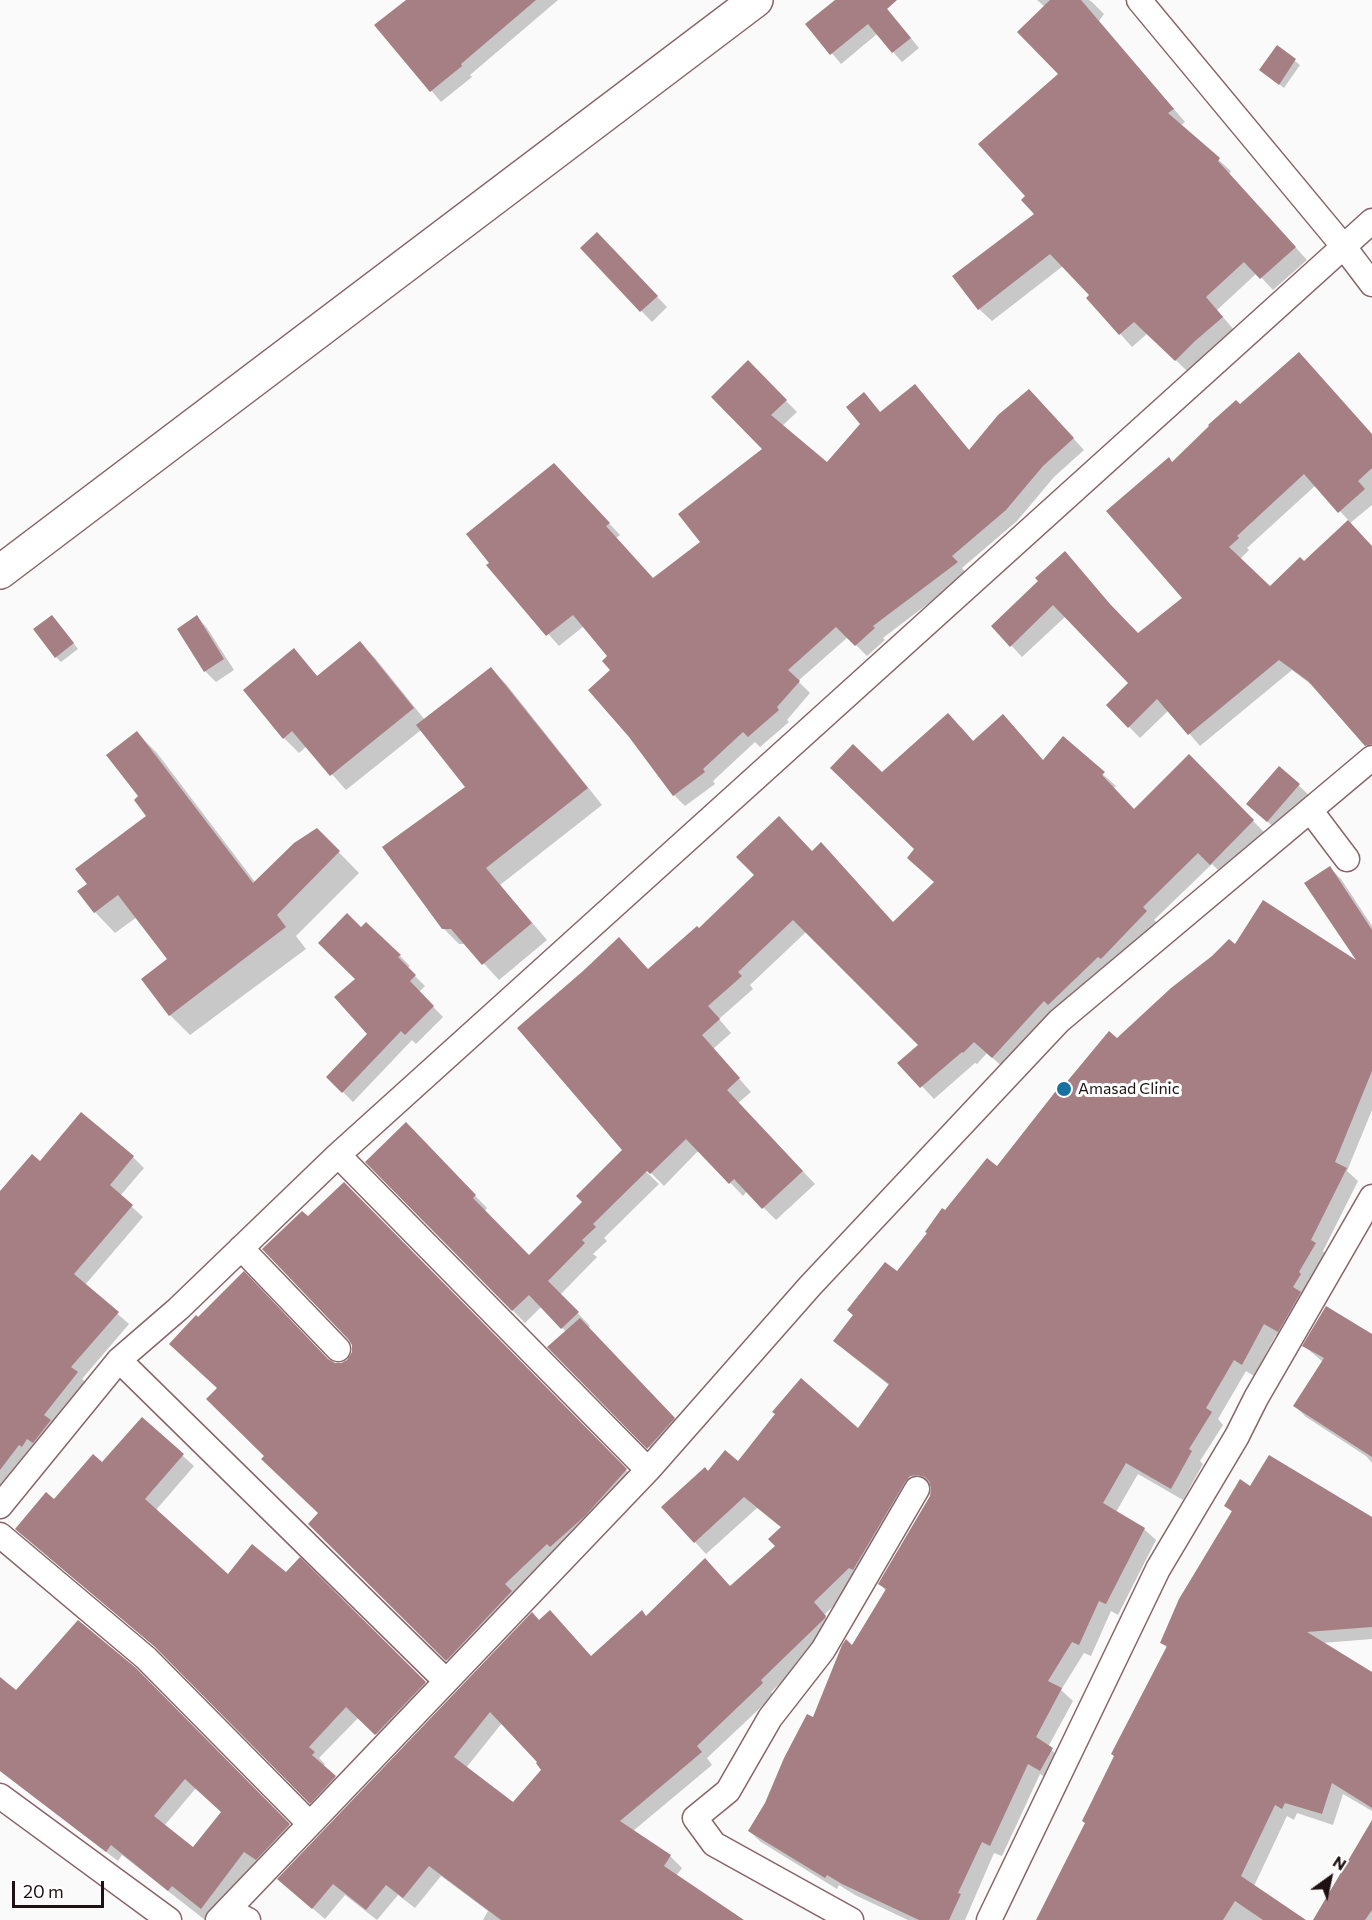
<!DOCTYPE html>
<style>
body{margin:0}
#map{position:relative;width:1372px;height:1920px;overflow:hidden;background:#fafafa;font-family:Commissioner,sans-serif}
canvas{display:block}
.north{position:absolute;left:1300px;top:1848px;width:60px;height:60px;-webkit-text-stroke:4px #fff;paint-order:stroke;rotate:33deg;font-size:16px;font-weight:700;line-height:24px;text-align:center;color:#1f1113}
.north::after{content:'';display:block;margin:auto;width:21px;height:27px;background:#1f1113;clip-path:polygon(50% 0,100% 100%,50% 72%,0 100%)}
.scale{position:absolute;left:12px;top:1881px;width:92px;height:27px;box-sizing:border-box;border:3px solid #1f1113;border-top:0;padding-left:8px;font-size:18px;line-height:21px;white-space:nowrap;color:#1f1113;-webkit-text-stroke:4px #fff;paint-order:stroke}
</style>
<div id="map">
<canvas width="1372" height="1920"></canvas>
<div class="north">N</div>
<div class="scale">20 m</div>
</div>
<script>
const c = document.querySelector('canvas').getContext('2d');
c.lineJoin = 'round';
function fillPath(path, color) { c.fillStyle = color; c.fill(path, 'evenodd'); }
function strokePath(path, color, width, dash) { c.strokeStyle = color; c.lineWidth = width; c.lineCap = dash ? 'butt' : 'round'; c.setLineDash(dash || []); c.stroke(path); }
function write(font, color, halo, rows, align = 'center') {
  c.font = font + ' Commissioner,sans-serif'; c.lineWidth = 6; c.setLineDash([]); c.textBaseline = 'middle'; c.strokeStyle = halo; c.fillStyle = color; for (const [text, x, y, turn = 0] of rows) {
    c.save(); c.translate(x, y); c.rotate((+turn || 0) * Math.PI / 180); c.textAlign = isNaN(turn) ? turn : align; if (halo) c.strokeText(text, 0, 0); c.fillText(text, 0, 0); c.restore();
  }
}
const shadow = new Path2D(`
 M427,0H558L470,75L472,77L441,102L377,26Z
 M837,0H880L919,48L902,62L877,34L841,64L807,24Z
 M1037,0H1089L1092,2L1104,14L1099,21L1185,122L1180,126L1231,171L1229,174L1307,260L1273,290L1257,273L1217,310L1234,330L1207,353L1188,372L1148,333L1132,347L1088,298L1091,296L1063,266L992,321L979,309L955,277L1036,214L1028,196L1060,74L1045,7Z
 M1277,47L1300,65L1284,88L1261,70Z
 M597,234L667,307L652,322L582,249Z
 M748,363L797,412L782,426L828,464L862,424L864,394L881,413L915,386L970,451L1040,402L1084,450L1054,477L1017,521L962,568L967,574L883,638L885,640L867,656L848,637L798,681L810,693L787,720L789,722L760,747L755,742L713,781L715,784L685,806L674,795L612,670L609,656L584,626L559,646L488,566L565,476L620,535L616,538L653,579L702,542L764,450Z
 M1240,406L1372,435V505L1349,524L1372,547V750L1317,689L1292,670L1200,746L1169,710L1140,738L1108,705L1130,683L1066,616L1022,657L993,626L1040,581L1121,617L1138,635L1184,599L1173,463ZM1316,485L1349,521L1304,563L1270,588L1240,559L1249,550L1247,548Z
 M197,617L207,628L234,670L216,682L205,671Z
 M57,622L78,649L61,662L56,657Z
 M360,643L375,658L425,720L491,669L506,684L602,805L500,885L547,940L499,980L466,944H459L443,928L467,787L421,730L346,790L307,746L299,753L284,738L294,650L318,677Z
 M961,727L974,742L1044,761L1063,739L1116,786L1114,788L1135,811L1189,757L1266,834L1224,876L1212,864L1154,920L1158,924L1006,1070L987,1053L977,1064L975,1063L934,1099L900,1063L920,1045L806,932L750,985L753,989L719,1019L731,1033L713,1049L751,1092L738,1103L815,1184L776,1220L747,1191L743,1196L699,1150L664,1186L646,1168L644,1170L659,1184L604,1238L607,1241L593,1254L597,1257L560,1295L590,1326L588,1328L683,1428L658,1456L549,1347L566,1332L542,1306L525,1323L367,1162L406,1124L487,1208L484,1212L529,1257L584,1202L624,1151L648,970L699,930L812,853L894,924L935,883L909,858L916,849L882,774Z
 M137,733L157,753L255,882L317,830L359,873L296,936L306,949L190,1035L170,1015L169,960L137,917L115,933L95,912L79,891L89,884L148,817L140,796Z
 M1280,768L1310,796L1279,832L1259,814Z
 M1330,868L1341,879L1372,926V1110L1347,1171L1358,1181L1323,1251L1327,1256L1290,1342L1276,1335L1254,1376L1246,1371L1218,1419L1223,1425L1200,1461L1203,1464L1183,1500L1138,1474L1116,1512L1144,1529L1156,1540L1118,1615L1111,1611L1091,1656L1084,1653L1061,1690L1073,1701L1048,1747L1064,1761L1052,1781L1040,1774L1002,1856L994,1853L965,1920H908L855,1895L839,1885L837,1889L761,1842L749,1831L886,1591L880,1584L931,1496L932,1486H930L922,1488L862,1579L824,1615L837,1629L836,1631L771,1692L774,1695L707,1758L712,1765L633,1831L670,1856L682,1868L676,1876L743,1920H483L488,1911L441,1876L415,1908L398,1895L377,1920L345,1895L325,1919L291,1890L539,1622L592,1657L646,1617L730,1588L777,1546L782,1528L757,1508L706,1554L695,1542L709,1473L738,1463L858,1430L890,1386L847,1352L835,1340L897,1273L945,1212L997,1168L1065,1086L1117,1040L1235,947L1361,965ZM502,1723L539,1762L543,1770L513,1804L466,1768Z
 M361,929L400,956L410,966L407,968L425,986L419,992L443,1017L416,1044L412,1040L353,1102L328,1077L369,1034L357,979Z
 M133,1157L144,1168L120,1196L143,1217L85,1285L129,1324L82,1379L88,1384L0,1495V1193L40,1164Z
 M344,1184L637,1481L458,1670L310,1524L320,1514L266,1456L219,1389L328,1361L334,1364H341L348,1361L353,1353V1345L308,1218Z
 M1372,1335V1463L1366,1456L1306,1417L1295,1406L1323,1362L1304,1346Z
 M142,1419L194,1466L156,1510L228,1576L286,1574L300,1560L436,1694L387,1745L359,1717L319,1758L325,1764L323,1767L347,1788L322,1814L168,1658L54,1501L102,1464Z
 M1251,1488L1372,1518V1639L1322,1643L1372,1674V1811L1343,1794L1333,1825L1297,1813L1294,1820L1287,1816L1254,1886L1299,1920H1043L1167,1648L1162,1643L1233,1513L1225,1505Z
 M135,1670L300,1836L267,1870L256,1861L211,1920H205L122,1855L118,1861L0,1771V1679L16,1692ZM196,1788L223,1813L193,1849L164,1826Z
 M1372,1823V1920H1314Z`);
const building = new Path2D(`
 M406,0H536L461,64L462,66L430,92L374,25Z
 M835,0H897L887,9L911,38L892,53L868,24L830,55L805,24Z
 M1050,0H1081L1174,109L1168,113L1220,158L1218,161L1296,247L1260,279L1244,262L1206,297L1223,317L1195,341L1175,361L1134,322L1119,335L1086,298L1089,295L1050,254L978,310L952,276L1034,214L1021,200L1025,196L978,144L1058,74L1017,32Z
 M1277,45L1296,59L1279,85L1259,70Z
 M597,232L658,296L640,312L580,248Z
 M1299,352L1372,434V468L1358,481L1365,489L1338,513L1304,474L1237,536L1239,538L1229,547L1270,586L1300,557L1304,561L1348,520L1372,546V744L1365,746L1308,681L1279,660L1188,735L1157,699L1128,728L1106,705L1128,683L1053,605L1010,647L991,626L1038,581L1035,578L1065,551L1110,604L1138,633L1182,598L1106,511L1169,457L1172,462L1209,426L1208,425L1236,400L1240,404Z
 M748,360L787,400L771,415L827,462L860,424L846,407L864,392L880,412L915,384L969,450L998,415L1029,389L1074,438L1043,466L1006,510L952,556L958,562L873,626L875,628L855,646L836,627L788,670L800,681L777,707L779,710L748,737L743,732L703,769L705,772L673,796L629,737L588,690L610,670L602,661L607,656L573,615L546,636L486,565L489,563L466,534L554,463L610,523L606,526L653,578L700,542L678,514L762,449L711,397Z
 M52,615L74,643L55,658L33,629Z
 M197,615L224,659L204,672L177,629Z
 M360,641L414,708L330,776L292,731L283,739L243,690L294,648L317,676Z
 M491,667L588,788L486,868L532,923L482,965L451,929H442L382,847L465,787L416,725Z
 M948,713L973,741L1003,714L1043,760L1063,736L1105,772L1102,775L1134,809L1189,754L1254,820L1210,865L1198,853L1143,907L1147,911L1101,959L1098,957L1048,1005L1044,1001L992,1058L974,1042L963,1053L962,1052L920,1088L897,1063L918,1045L793,920L738,972L742,976L708,1006L720,1019L702,1035L740,1078L727,1090L803,1171L762,1209L734,1179L729,1184L686,1139L650,1174L647,1171L593,1224L596,1227L582,1240L585,1243L548,1281L579,1312L561,1329L529,1295L512,1311L365,1162L406,1122L476,1195L473,1198L529,1255L582,1202L576,1196L622,1150L517,1028L583,971L619,937L648,969L697,926L699,928L754,875L736,857L779,816L812,851L821,842L893,922L934,882L907,858L914,849L830,768L853,744L882,772Z
 M137,731L253,883L294,843L317,828L340,851L277,915L286,927L169,1016L141,979L167,959L118,895L94,913L77,891L87,884L75,869L146,816L134,800L138,796L106,755Z
 M1279,766L1300,784L1267,822L1246,804Z
 M1330,866L1372,930V1071L1335,1162L1347,1168L1311,1240L1316,1243L1299,1272L1301,1274L1293,1287L1301,1292L1278,1332L1264,1324L1242,1365L1234,1360L1206,1408L1212,1412L1189,1449L1192,1451L1171,1489L1126,1463L1103,1503L1145,1528L1106,1604L1099,1601L1079,1645L1072,1642L1048,1681L1062,1688L1036,1737L1053,1748L1040,1771L1028,1764L990,1846L982,1842L958,1893L961,1894L949,1920H919L842,1884L827,1875L825,1878L748,1831L765,1803L784,1758L807,1714L813,1717L842,1645L846,1639L852,1645L886,1589L878,1584L930,1496L931,1488L929,1481L925,1477L918,1475L910,1476L905,1482L853,1570L849,1568L814,1602L826,1616L824,1619L761,1680L763,1683L697,1746L702,1752L620,1821L671,1855L664,1866L744,1920H501L429,1866L403,1898L386,1885L366,1910L333,1884L312,1909L277,1879L532,1612L539,1620L550,1610L591,1656L642,1610L646,1616L705,1558L730,1586L775,1546L768,1539L781,1527L744,1497L694,1543L661,1507L705,1467L708,1471L725,1450L738,1461L775,1414L772,1412L801,1378L858,1428L889,1384L833,1341L853,1315L847,1310L885,1262L897,1271L927,1233L925,1232L942,1208L945,1210L987,1158L997,1166L1063,1082L1065,1084L1109,1031L1117,1038L1171,988L1212,956L1229,939L1235,944L1263,900L1356,960L1304,883ZM490,1712L537,1762L536,1763L541,1770L513,1802L454,1757Z
 M347,913L361,927L366,922L401,955L398,957L416,975L410,981L434,1006L405,1035L401,1031L342,1093L326,1077L367,1034L334,997L355,979L318,943Z
 M81,1112L134,1156L110,1185L133,1205L74,1274L119,1312L71,1367L78,1372L44,1415L51,1420L33,1443L27,1439L22,1447L19,1445L0,1470V1191L32,1154L40,1161Z
 M344,1182L627,1469L585,1516L550,1547L547,1544L505,1584L512,1591L446,1661L308,1524L318,1513L261,1459L264,1456L206,1399L217,1388L169,1344L196,1315L198,1317L244,1271L328,1359L335,1363H341L347,1360L352,1352V1345L348,1339L262,1249L302,1211L308,1216Z
 M1326,1306L1372,1334V1457L1293,1406L1324,1358L1302,1346Z
 M580,1318L675,1418L647,1449L547,1347Z
 M142,1417L184,1454L145,1499L228,1574L252,1544L286,1572L300,1557L426,1682L375,1735L346,1707L309,1747L315,1752L312,1755L336,1776L310,1804L155,1647L15,1529L46,1492L54,1499L93,1454L102,1462Z
 M1269,1455L1372,1517V1627L1307,1632L1372,1672V1808L1332,1783L1322,1814L1285,1803L1282,1809L1275,1805L1241,1876L1306,1920H1263L1235,1901L1223,1920H1036L1085,1823L1082,1821L1114,1756L1111,1754L1167,1646L1160,1643L1179,1599L1232,1511L1224,1506L1240,1479L1250,1486Z
 M78,1620L136,1668L290,1824L256,1860L244,1852L201,1909L172,1886L168,1891L111,1845L106,1852L0,1771V1677L16,1690ZM185,1779L221,1812L193,1847L154,1816Z
 M1372,1820V1910L1365,1920H1313Z`);
const street = new Path2D(`
 M1139,0L1344,247L1372,284
 M1310,810L1347,859
 M338,1155L648,1470
 M241,1248L338,1349
 M119,1360L446,1681
 M0,1506L119,1360L178,1309L338,1155L1372,221
 M0,1535L146,1658L310,1824L218,1920
 M0,1796L169,1920
 M310,1824L648,1470L810,1286L1059,1021L1372,758
 M228,1910L248,1920
 M851,1920L714,1844L695,1818L728,1791L770,1718L823,1650L917,1489
 M989,1920L1158,1569L1237,1436L1256,1398L1372,1197`);
const secondary = new Path2D(`
 M0,572L756,0`);
const markers = [
 [1064,1089,8,"#1971a0"]
];
const poiNames = [
 ["Amasad Clinic",1078,1089]
];
fillPath(shadow, '#0003');
fillPath(building, '#a57f83');
strokePath(street, '#896469', 27);
strokePath(secondary, '#896469', 36);
strokePath(street, '#fff', 24);
strokePath(secondary, '#fff', 33);
for (const [x, y, r, color] of markers) { const dot = new Path2D(); dot.arc(x, y, r, 0, 2 * Math.PI); c.fillStyle = color; c.fill(dot); strokePath(dot, '#fff', 2); }
write('16px', '#1f1113', '#fff', poiNames, 'left');
</script>
